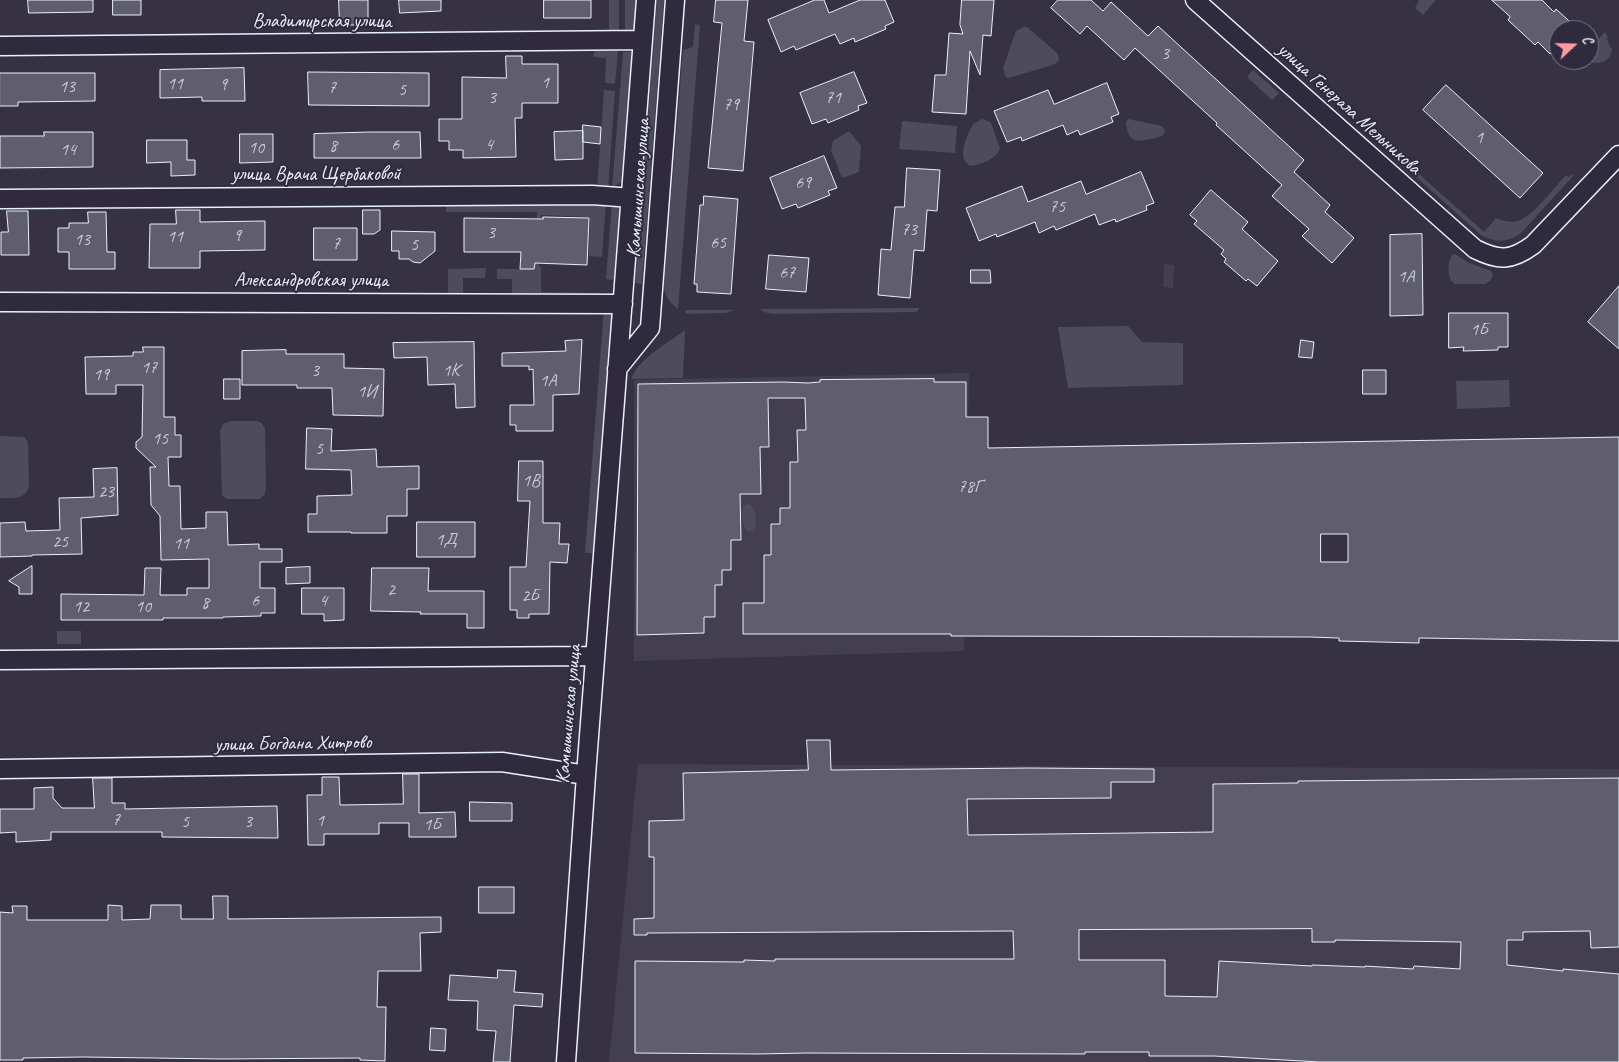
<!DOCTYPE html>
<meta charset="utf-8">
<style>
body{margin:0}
#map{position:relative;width:1619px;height:1062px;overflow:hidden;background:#363244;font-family:Caveat,sans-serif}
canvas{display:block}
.north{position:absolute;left:1549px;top:20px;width:50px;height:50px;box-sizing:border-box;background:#2f2a3d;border:1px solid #797a88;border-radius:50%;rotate:69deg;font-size:14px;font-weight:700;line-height:20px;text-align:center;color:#e8f1f8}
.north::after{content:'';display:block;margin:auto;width:18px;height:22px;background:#ff9aa2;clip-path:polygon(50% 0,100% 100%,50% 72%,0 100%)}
</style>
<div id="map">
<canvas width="1619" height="1062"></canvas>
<div class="north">С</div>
</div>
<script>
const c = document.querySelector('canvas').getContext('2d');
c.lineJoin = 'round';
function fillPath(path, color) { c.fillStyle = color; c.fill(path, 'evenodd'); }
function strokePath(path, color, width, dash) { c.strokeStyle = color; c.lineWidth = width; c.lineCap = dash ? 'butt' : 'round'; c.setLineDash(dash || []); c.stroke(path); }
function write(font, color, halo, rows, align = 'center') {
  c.font = font + ' Caveat,sans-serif'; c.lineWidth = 4; c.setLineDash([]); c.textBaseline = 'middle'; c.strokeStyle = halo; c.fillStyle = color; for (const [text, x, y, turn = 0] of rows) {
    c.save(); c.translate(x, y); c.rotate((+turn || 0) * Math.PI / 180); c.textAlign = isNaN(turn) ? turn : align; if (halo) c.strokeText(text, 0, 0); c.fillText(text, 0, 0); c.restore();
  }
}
const built = new Path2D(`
 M1164,264L1174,265L1173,288L1163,287Z
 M969,373L964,651L634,661V380Z
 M638,764L1619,769V1062H609Z`);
const green = new Path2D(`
 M609,0H619V35H609Z
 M625,0H637L633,35H625Z
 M657,0H664L642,284L635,283Z
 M1419,0H1436L1423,15L1415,8Z
 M695,24L700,25L678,309C669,302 664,296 664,284L683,50L693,47Z
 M1023,27H1027L1058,54L1059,61L1053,65L1008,78L1005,76L1003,68L1016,31Z
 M1605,32L1608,37L1607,39L1610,47L1612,48C1612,61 1598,67 1587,60H1589V49Z
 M595,51H618L615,84L605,83L606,58L593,57Z
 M623,52H632L621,182L612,188Z
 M1253,70L1279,93L1272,100L1247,77Z
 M604,90L615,91L608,189L597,188Z
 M982,119L990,122L992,125L1000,149C996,159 981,165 970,166C956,158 967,135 973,124Z
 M1128,119L1162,126L1165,131L1164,134C1161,138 1139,142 1134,140C1128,137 1126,127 1126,122Z
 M902,121L957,126L955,153L899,149Z
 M849,131L861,146L859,172L842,178L831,150L833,141Z
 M1382,141L1484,232L1496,218C1503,221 1510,223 1518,221C1533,216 1555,187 1566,175L1569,177L1572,174L1573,176L1521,233C1508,243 1495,243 1481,235L1379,144Z
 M446,201L606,202L602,257L589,256L590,217L541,215L539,266L541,267V292L599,293V295H512V279H497V269H535L537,212H446Z
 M612,202L617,205L619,210L614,280L606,279Z
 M1455,254L1469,263L1491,271L1493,275L1491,280L1485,284H1455C1447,280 1447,263 1452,255Z
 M486,268L485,278H463V293H448V269Z
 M919,308L918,311L915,312L773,314L764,312L760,309Z
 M604,309L611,313L593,553H585Z
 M686,310H734L726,313L689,314L685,313Z
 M1128,326L1142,342L1183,343V385L1068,388L1058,327Z
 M685,330L683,378L631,379C640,357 667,344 685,330Z
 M1509,380L1510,407L1457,409L1456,381Z
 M231,421H257L262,423L265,429L266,487L265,494L260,499H227L222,495L220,431L223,424Z
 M0,436L24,437L28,442L29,487C25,500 12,498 0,498Z
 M747,504L752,506L755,513L756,526L751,532C742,530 741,515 742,507Z
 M57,631H81V644H57Z`);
const building = new Path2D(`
 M28,0H93V12L29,13Z
 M113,0H141V15H113Z
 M339,0H368V25H340Z
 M399,0H441V11L400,13Z
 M544,0H591V18H544Z
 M716,0H748L744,41L754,42L743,171L708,168L722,23L714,22Z
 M815,0H824L829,13L860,0H885L894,22L885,26L886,29L855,42L854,38L840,44L835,34L796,50L794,46L781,52L768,20Z
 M962,0H994L991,36L983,35L980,75L970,51L966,114L932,112L935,75H946L949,33L963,34L960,25Z
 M1058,0H1091L1103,11L1111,2L1148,36L1158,26L1304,160L1294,172L1330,205L1325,212L1354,238L1332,263L1302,236L1309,229L1272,196L1282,185L1216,125L1217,123L1135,48L1124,60L1087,26L1080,34L1051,8Z
 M1492,0H1542L1554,12L1556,9L1579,30H1559V45L1550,54L1538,42L1535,45L1508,20L1510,17Z
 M506,56H522V64H558V103H522V118H515L516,157L463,158V150H449V141H439V119H462V77L506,78Z
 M244,68L245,101H202V97L160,98V70Z
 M308,72L429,73V106L309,105Z
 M854,72L867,103L858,106L859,110L828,123L826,119L812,124L800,93Z
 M0,73H95V101L18,102V106H0Z
 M1107,83L1119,114L1111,117L1113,122L1080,135L1078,130L1067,135L1063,125L1022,141L1021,137L1007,142L994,111L1048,90L1054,104Z
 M1446,85L1543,173L1520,198L1423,110Z
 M583,125L601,127L600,144L583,142Z
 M583,131V159L555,160L554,132Z
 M44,132H93V167L0,168V136H44Z
 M370,132H420L421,158H314V134Z
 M240,134H273V162L240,163Z
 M147,140H187V160H195V175L171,176V162L147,163Z
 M824,156L837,188L828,191L830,195L798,208L796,204L782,209L770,178Z
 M907,168L940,170L937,211L927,210L924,251L914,250L910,298L878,295L881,249L891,250L895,207H904Z
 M1141,172L1154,203L1146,206L1147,210L1116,222L1115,219L1099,225L1095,214L1056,230L1054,226L1039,233L1035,222L997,237L996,234L979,241L966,208L1022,186L1028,202L1081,181L1086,194Z
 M1211,190L1248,222L1242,229L1278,261L1257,286L1248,279L1246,281L1224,262L1226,259L1221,254L1224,250L1194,224L1197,221L1190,215Z
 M704,196L738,199L731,294L697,292V284H694L700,205H703Z
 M176,210H200V222L265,221V250L200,251V268H149L150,224H176Z
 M363,210H380V230L374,234H363Z
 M7,211H28L29,255H1V232H8Z
 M88,212H106L107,252H115V269H69V252H58V228H69V223H88Z
 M543,217L589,218L587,265L535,263L534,269H520L521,252H464V218L543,219Z
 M314,228H357V260H314Z
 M392,231L435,232V251L420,263L413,262L409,259H399V251H392Z
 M1422,234L1423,315L1390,316V235Z
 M769,255L809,258L806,292L766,289Z
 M971,270H990L991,283H971Z
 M1619,286V349L1588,322Z
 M1449,313H1508V347H1498V350L1463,351L1464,347L1449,348Z
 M582,340L579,394L553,395V431H516V425H510V405H534L533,369L529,370V366H502V353L566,351L565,341Z
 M1301,340L1314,342L1312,358L1299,357Z
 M474,342L475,407L456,408L455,384L428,385L427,357L394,358L393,343Z
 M143,347H164V417H175V435H181V457H168L169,486H180L181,529L206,528V512H227L228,545L259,544V549H282V562H260V588H275V613H261V616L223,617V618H163V620H61V594L144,595L145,568H161L160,595H187V588H209V559L161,560L160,516L151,505L150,467H156L136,448V442L142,437L143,385H116V394H86L85,357L133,356V352H143Z
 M286,350V354H344V368L384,369L383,416L333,415L332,388H297V385H242V351Z
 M1363,370H1386V394H1363Z
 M224,379H240V399H224Z
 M934,379V382H966V417H988V448L1619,437V641L1419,638V643L1339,641V638L1309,637L951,636V634H743V603H764V555H771V524H780V508H790V462H798L797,430H806L805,398H768L769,447H760L761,494H740L741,540H731V570H722V585H715V617H704V633L637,635L638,384L783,382L808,383L820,382V380ZM1321,534H1348V562H1321Z
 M307,428L332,429L331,451L376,449L377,467L419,466V489H407V516H387V533H351V532H308V514H317V496L352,495L351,470L306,469Z
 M519,461H543V523H560L559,544H569L567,563L550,562L549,614H529V618H517V610H510V567H526L530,501H518Z
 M117,468L118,515L81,518L82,554L32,555V556L0,557V523L25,522L26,531L60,530L59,498L94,497L93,469Z
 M417,522H475V557H417Z
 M32,566V594H19V587L9,581Z
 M310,567V583L286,584V568Z
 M372,568H429L428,591H484V628H467V614H420L421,612L371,611Z
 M302,588H344V620L324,621V614H302Z
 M807,740H830L831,770L1029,768L1154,769V782H1111V798L967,799L968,835L1213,832V784L1298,783V781L1619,778V947L1591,948L1590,931L1523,932V940H1507V965L1563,971V969L1619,974V1062H1320L1214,1056H1149V1052H1085V1054L806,1053L759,1054L635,1053V961L744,962V960L775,961V959H1014L1013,931L647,933V935H634V919L654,918V857H649V821L684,820L683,773L808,770ZM1312,929V942H1335V940L1461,942L1460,969L1414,966L1413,969L1365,966V967L1312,965V966L1219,961L1217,997L1165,996V960H1079V930Z
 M403,774H419V813L455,812L456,837H409V823H379V834H324V845H308L307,795H322V777H339L340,805L403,804Z
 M93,778H112V803H125V809L277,806L278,838L162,837V832H51V840L16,842V832L0,833V809H34V788L53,787V798L62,808H94Z
 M470,802L512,803V821H470Z
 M479,887H514V913H479Z
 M213,896H228V919L441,917V932L420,933L421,971H378L377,1007H386L385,1061L360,1060V1058L222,1059L82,1057L23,1058V1060H0V912L13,913L12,906H27V920H108V905L122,906V920L150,919L151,905H181V919H213Z
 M498,970L516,971L514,992L543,994L542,1007L514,1005L510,1062H493L496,1031L477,1030L478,1001L448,1000L450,975L497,978Z
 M431,1028L446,1029L445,1051L430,1050Z`);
const minor = new Path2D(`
 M1195,0L1475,249C1499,261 1511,261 1533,245L1619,155
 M0,46L643,40
 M0,199L592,195L632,198
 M0,302L623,304
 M617,369L650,328L675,0
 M0,660L595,656
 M0,769L502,762L586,775
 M566,1062L586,775L646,0`);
const numberNames = [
 ["3",1165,54],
 ["1",545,83],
 ["11",175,84],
 ["9",223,85],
 ["13",67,87],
 ["7",332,88],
 ["5",402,90],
 ["3",492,98],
 ["71",833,98],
 ["79",731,105],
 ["1",1479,138],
 ["6",395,145],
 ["4",489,145],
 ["8",333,146],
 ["10",256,148],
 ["14",68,150],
 ["69",803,183],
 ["75",1057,207],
 ["73",909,230],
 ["3",491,233],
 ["9",237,236],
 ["11",175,237],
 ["13",82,240],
 ["65",718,243],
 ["7",336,244],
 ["5",414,245],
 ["67",787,273],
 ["1А",1406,277],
 ["1Б",1479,330],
 ["17",149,368],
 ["3",315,371],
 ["1К",451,371],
 ["19",101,375],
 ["1А",548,381],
 ["1И",367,392],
 ["15",160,439],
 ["5",319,449],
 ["1В",531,481],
 ["78Г",970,487],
 ["23",106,492],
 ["1Д",446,540],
 ["25",60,542],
 ["11",181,544],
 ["2",391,590],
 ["2Б",530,596],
 ["6",255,601],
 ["4",323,601],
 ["8",205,603],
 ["12",81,607],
 ["10",143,607],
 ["7",116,820],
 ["1",320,821],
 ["5",185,822],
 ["3",248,822],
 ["1Б",432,825]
];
const streetNames = [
 ["Владимирская улица",322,22],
 ["улица Генерала Мельникова",1349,109,42],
 ["улица Врача Щербаковой",316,175],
 ["Камышинская улица",639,188,-86],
 ["Александровская улица",311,281],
 ["Камышинская улица",569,714,-85],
 ["улица Богдана Хитрово",293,744,-1]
];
fillPath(built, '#433f51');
fillPath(green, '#4d4b5c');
fillPath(building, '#605e6e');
strokePath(building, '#e8f1f8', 1);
strokePath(minor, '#e8f1f8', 21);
strokePath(minor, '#2f2a3d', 18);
write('18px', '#c6ccd6', null, numberNames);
write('20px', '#e8f1f8', '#2f2a3d', streetNames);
</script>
